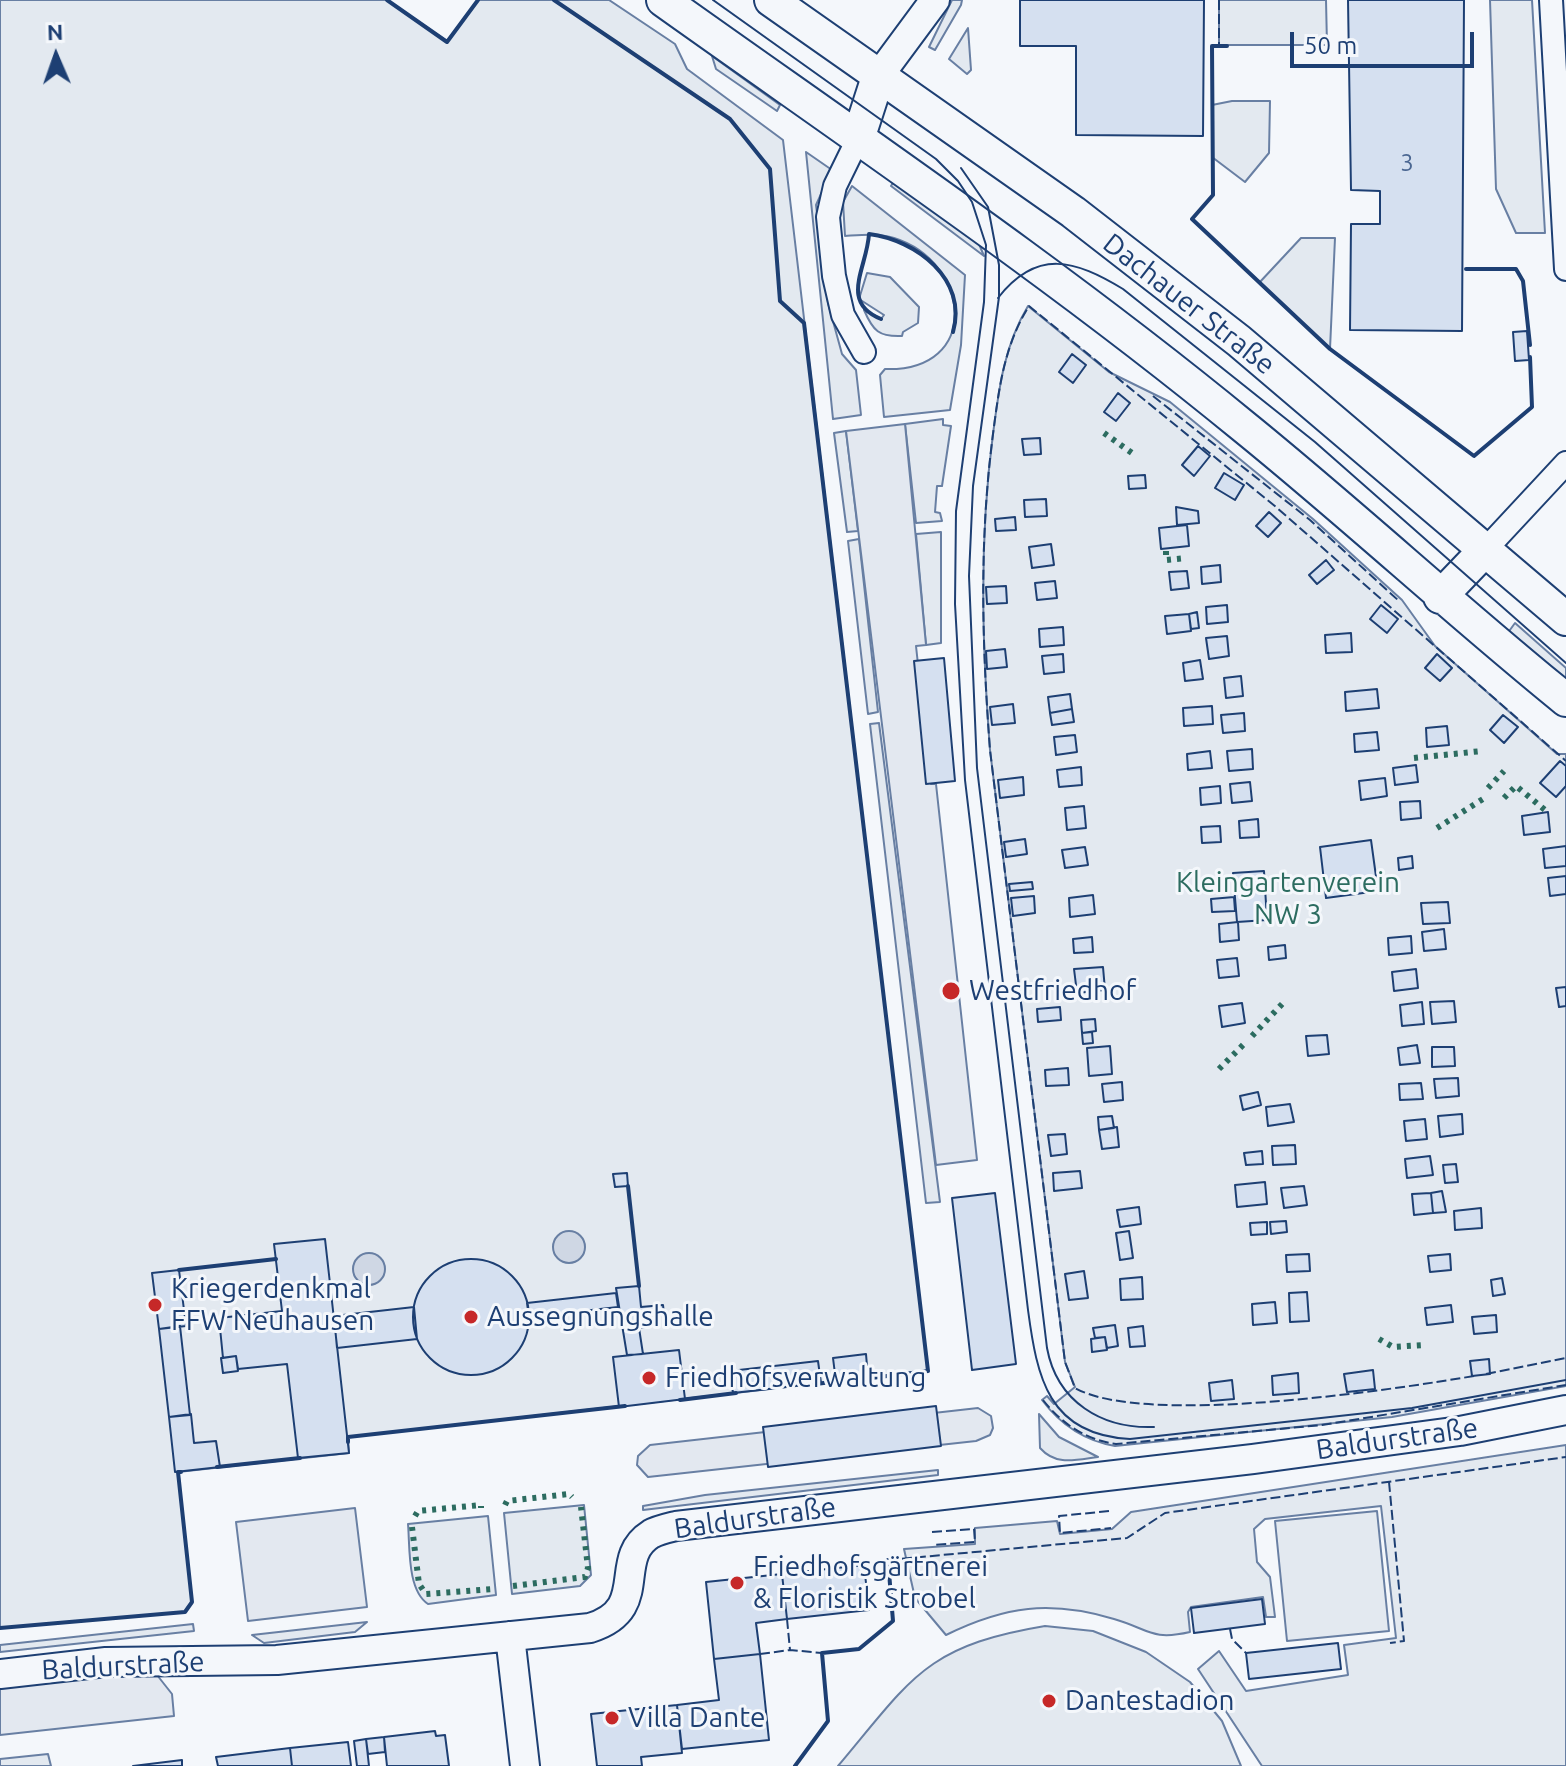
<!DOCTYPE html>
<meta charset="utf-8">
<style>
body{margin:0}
#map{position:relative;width:1566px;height:1766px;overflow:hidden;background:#f4f7fb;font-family:Ubuntu,sans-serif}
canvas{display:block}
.north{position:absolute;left:16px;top:16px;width:80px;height:80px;-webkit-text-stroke:6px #f4f7fb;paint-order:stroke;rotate:358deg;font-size:22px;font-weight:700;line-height:32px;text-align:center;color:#1d3f73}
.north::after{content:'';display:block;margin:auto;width:28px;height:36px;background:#1d3f73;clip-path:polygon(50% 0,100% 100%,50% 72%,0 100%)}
.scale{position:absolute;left:1290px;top:32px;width:184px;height:36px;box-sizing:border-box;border:4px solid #1d3f73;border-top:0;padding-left:10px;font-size:24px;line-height:28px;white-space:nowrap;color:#1d3f73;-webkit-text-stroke:6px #f4f7fb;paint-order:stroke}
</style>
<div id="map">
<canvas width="1566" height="1766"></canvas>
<div class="north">N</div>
<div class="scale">50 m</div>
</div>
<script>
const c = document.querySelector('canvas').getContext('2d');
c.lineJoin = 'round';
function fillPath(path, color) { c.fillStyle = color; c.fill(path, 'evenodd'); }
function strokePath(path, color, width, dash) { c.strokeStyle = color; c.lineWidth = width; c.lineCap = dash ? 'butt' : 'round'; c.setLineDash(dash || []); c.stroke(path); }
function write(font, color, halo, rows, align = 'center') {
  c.font = font + ' Ubuntu,sans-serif'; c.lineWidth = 6; c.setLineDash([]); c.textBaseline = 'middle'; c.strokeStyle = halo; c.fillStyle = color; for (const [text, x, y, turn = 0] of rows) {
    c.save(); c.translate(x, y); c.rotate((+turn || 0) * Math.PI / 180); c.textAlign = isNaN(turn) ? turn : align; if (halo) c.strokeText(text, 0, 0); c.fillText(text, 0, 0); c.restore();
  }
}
const green = new Path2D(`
 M0,0H387L447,41L478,0H609L675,44L687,69L783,140L928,1371L348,1437L349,1453L178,1472L192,1602L185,1612L0,1628Z
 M952,0H962L961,5L935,50L929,47Z
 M1219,0H1326L1327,45H1219Z
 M1490,0H1532L1545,233H1516L1496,189Z
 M968,28L971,70L967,74L949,59Z
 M712,56L780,105L777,111L716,69Z
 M1232,101H1270L1269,153L1245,182L1212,157V105Z
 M806,152L832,170L816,205L828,303L842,354L856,370L861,415L833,419Z
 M894,181L979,244L984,256L891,186Z
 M852,186L965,275L961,345L950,410L884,417L880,375L885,369C982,372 971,262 894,238C878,233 861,235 845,236L843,202Z
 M1301,238H1335L1330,349L1259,283Z
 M867,273L890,277L919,307L918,323L903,332L902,336C879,337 873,331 864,310L881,319L884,315L859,299Z
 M1028,306L1109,372L1170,402L1313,519L1402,600L1435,646L1557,754H1566V1386L1392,1417L1115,1446C1085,1441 1060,1424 1042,1400L1047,1396L1054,1404L1075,1387L1065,1362L990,750C982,644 979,540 993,434C999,388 1004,346 1028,306Z
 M943,419V425L951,426L942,486H937L935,512L940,513L942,521L916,523L905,424Z
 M846,431L858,531L847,532L834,433Z
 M941,532V643L926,645L916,534Z
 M859,539L878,712L868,714L848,541Z
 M1515,623L1566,668V680L1507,634Z
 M879,723L940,1202L926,1203L870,724Z
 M1039,1414L1059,1437L1098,1457C1075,1460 1056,1466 1040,1448Z
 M1566,1445V1766H1262L1198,1669L1219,1651L1246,1691L1348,1675L1344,1645L1396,1638L1381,1506L1265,1519L1254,1529L1257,1562L1270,1577L1275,1617H1266L1263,1597L1191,1607L1188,1612L1190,1632C1151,1641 1149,1629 1114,1619C1050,1600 1005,1606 946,1635L915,1598L904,1549L975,1544V1528L1057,1521L1060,1534L1112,1529L1131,1512Z
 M938,1470V1475L643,1510V1506L705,1495Z
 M584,1505L591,1575L580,1586L512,1594L504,1513Z
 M1377,1511L1389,1631L1287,1641L1275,1521Z
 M488,1516L496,1595L428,1604C407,1590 410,1547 408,1524Z
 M367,1622L355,1632L264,1643L252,1635Z
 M193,1624L194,1631L0,1652V1645Z
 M1045,1626L1093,1631L1146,1652L1190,1682L1222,1721L1241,1766H838C912,1678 925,1646 1045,1626Z
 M48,1754L51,1766H0V1759Z`);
const parking = new Path2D(`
 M905,424L926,645L916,646L931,784H936L977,1160L936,1165L846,431Z
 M978,1408L991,1416L993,1428L990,1435L976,1441L648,1477L637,1465L638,1456L650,1445Z
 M355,1508L367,1607L248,1621L236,1522Z
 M119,1672L157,1675L172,1694L174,1716L0,1735V1687Z`);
const water = new Path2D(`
 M553 1247a16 16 0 1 1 32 0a16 16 0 1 1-32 0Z
 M353 1269a16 16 0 1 1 32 0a16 16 0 1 1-32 0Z`);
const building = new Path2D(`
 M1020,0H1204L1203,136L1076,135V46H1020Z
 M1348,0H1464L1462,331L1350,330L1351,224H1380V191L1351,190Z
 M1527,331L1529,360L1515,361L1513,332Z
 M1072,354L1086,365L1073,383L1059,372Z
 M1118,393L1130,403L1116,421L1104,412Z
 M1040,438L1041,454L1024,455L1022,439Z
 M1198,446L1210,456L1194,476L1182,465Z
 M1224,473L1244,485L1235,500L1215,488Z
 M1145,475L1146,488L1129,489L1128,476Z
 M1046,499L1047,516L1025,517L1024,500Z
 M1176,507L1198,511L1199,523L1177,525Z
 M1269,512L1281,523L1268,537L1256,526Z
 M1015,517L1016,530L996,531L995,519Z
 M1187,525L1189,546L1161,549L1159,528Z
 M1051,544L1054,565L1032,568L1029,547Z
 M1326,560L1334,570L1317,584L1309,575Z
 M1220,565L1221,582L1202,584L1201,567Z
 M1187,571L1189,588L1171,590L1169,572Z
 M1055,581L1057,598L1037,600L1035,583Z
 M1006,586L1007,603L987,604L986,587Z
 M1227,605L1228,622L1207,624L1206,607Z
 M1381,605L1398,619L1387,633L1370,619Z
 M1197,612L1199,628L1191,629L1189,614Z
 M1189,614L1191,631L1167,634L1165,616Z
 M1063,627L1064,645L1040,647L1039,629Z
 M1351,633L1352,652L1326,653L1325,635Z
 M1227,636L1229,656L1209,659L1206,638Z
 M1005,649L1007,667L987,669L986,651Z
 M1063,654L1064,672L1044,674L1042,656Z
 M1437,654L1452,668L1440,681L1425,668Z
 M944,658L955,781L926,784L914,661Z
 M1200,660L1203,679L1185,681L1183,663Z
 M1241,676L1243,696L1226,698L1224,678Z
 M1377,689L1379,708L1346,711L1345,692Z
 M1070,694L1072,709L1050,713L1048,697Z
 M1013,704L1015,723L992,725L990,707Z
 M1212,706L1213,724L1184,726L1183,708Z
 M1072,709L1074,722L1052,725L1050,713Z
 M1244,713L1245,731L1223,733L1221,715Z
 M1503,715L1518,727L1504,743L1490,730Z
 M1447,726L1449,745L1427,747L1426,728Z
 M1377,732L1379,750L1355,752L1354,734Z
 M1075,735L1077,752L1056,755L1054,737Z
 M1252,749L1253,769L1229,771L1227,751Z
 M1210,751L1212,768L1188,770L1187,754Z
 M1560,761L1566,766V786L1556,797L1540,783Z
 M1416,765L1418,782L1395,785L1393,768Z
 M1081,767L1082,785L1059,787L1057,770Z
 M1023,777L1024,795L1000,798L998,780Z
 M1385,778L1387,796L1361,800L1359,781Z
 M1250,782L1252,801L1232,803L1230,784Z
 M1220,786L1221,803L1201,805L1200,788Z
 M1420,801L1421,818L1401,820L1400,802Z
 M1084,806L1086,828L1067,830L1065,808Z
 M1548,812L1550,832L1524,835L1522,816Z
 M1258,819L1259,837L1240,838L1239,821Z
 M1220,826L1221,842L1202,843L1201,827Z
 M1025,839L1027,854L1006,857L1004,842Z
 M1371,840L1378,891L1326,898L1320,847Z
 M1566,846V866L1545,868L1543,849Z
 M1085,847L1088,865L1065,868L1062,850Z
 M1412,856L1413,868L1399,870L1398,858Z
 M1264,871L1267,920L1237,922L1233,873Z
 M1566,876V894L1550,896L1548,878Z
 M1032,882L1033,889L1010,891L1009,884Z
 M1093,895L1095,914L1070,917L1069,898Z
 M1034,896L1035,913L1013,916L1011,898Z
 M1234,897L1235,911L1212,912L1211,899Z
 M1448,902L1450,923L1423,924L1421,903Z
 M1238,922L1239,940L1220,942L1219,924Z
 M1444,929L1446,949L1424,951L1422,932Z
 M1411,936L1412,953L1389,955L1388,938Z
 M1092,937L1093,952L1074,953L1073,939Z
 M1285,945L1286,958L1269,960L1268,947Z
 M1237,958L1239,976L1219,978L1217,960Z
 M1103,967L1105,990L1077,993L1074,969Z
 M1416,969L1418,988L1394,991L1392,972Z
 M1566,987V1006L1559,1007L1556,988Z
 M1454,1001L1456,1022L1432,1024L1430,1002Z
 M1422,1002L1424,1024L1402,1026L1400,1005Z
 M1242,1003L1245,1023L1222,1027L1219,1006Z
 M1060,1007L1061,1020L1038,1022L1037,1009Z
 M1095,1019L1096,1031L1082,1033L1081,1020Z
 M1092,1032L1093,1043L1083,1044L1082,1033Z
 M1327,1035L1329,1054L1308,1056L1306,1036Z
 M1417,1045L1420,1063L1400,1065L1398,1048Z
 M1110,1046L1112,1074L1089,1076L1087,1048Z
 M1432,1047H1454L1455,1066L1432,1067Z
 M1068,1068L1069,1085L1046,1086L1045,1070Z
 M1458,1078L1459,1096L1436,1098L1434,1079Z
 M1122,1082L1123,1100L1104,1102L1102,1084Z
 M1421,1083L1423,1099L1400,1100L1399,1084Z
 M1258,1092L1261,1105L1243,1110L1240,1096Z
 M1290,1104L1294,1122L1268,1126L1266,1107Z
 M1462,1114L1463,1134L1440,1137L1438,1116Z
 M1112,1116L1114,1128L1099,1130L1098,1117Z
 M1425,1119L1427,1139L1406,1141L1404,1121Z
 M1117,1127L1119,1147L1102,1149L1099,1130Z
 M1065,1134L1067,1154L1051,1156L1048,1135Z
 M1295,1145L1296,1164L1273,1165L1272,1146Z
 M1262,1151L1263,1164L1246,1165L1244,1153Z
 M1430,1156L1433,1175L1407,1178L1405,1159Z
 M1456,1164L1458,1182L1445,1183L1443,1165Z
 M1080,1171L1082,1188L1054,1191L1053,1173Z
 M627,1173L628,1186L615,1187L613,1174Z
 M1265,1182L1267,1204L1237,1207L1235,1185Z
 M1304,1186L1307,1205L1284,1208L1281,1188Z
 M1442,1191L1446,1212L1433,1213L1431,1193Z
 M995,1193L1016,1364L972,1370L952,1198Z
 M1431,1193L1433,1213L1414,1215L1412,1194Z
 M1139,1207L1141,1224L1120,1227L1117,1210Z
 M1481,1208L1482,1228L1455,1230L1454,1211Z
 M1286,1221L1287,1232L1271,1234L1270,1222Z
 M1267,1222V1234L1251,1235L1250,1223Z
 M1129,1231L1133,1258L1120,1260L1116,1233Z
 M325,1239L349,1453L298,1458L287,1364L238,1369L236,1356L223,1358L219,1318L282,1311L274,1244Z
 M1309,1254L1310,1271L1287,1272L1286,1255Z
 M1450,1254L1451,1270L1430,1272L1428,1256Z
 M413 1317a58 58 0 1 1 116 0a58 58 0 1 1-116 0Z
 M179,1270L186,1326L159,1329L152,1273Z
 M1084,1271L1088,1298L1069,1300L1065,1274Z
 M1142,1277L1143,1299L1121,1300L1120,1279Z
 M1502,1278L1505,1294L1493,1296L1491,1280Z
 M639,1286L641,1307L663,1305L664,1313L656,1314L658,1325L639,1328L643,1354L627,1355L616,1288Z
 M1307,1292L1309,1321L1290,1322L1289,1293Z
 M616,1293L618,1307L529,1317L527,1303Z
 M1275,1302L1277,1323L1253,1325L1252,1304Z
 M1451,1305L1453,1322L1427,1325L1425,1308Z
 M414,1307L417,1339L337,1348L334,1316Z
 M1496,1315L1497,1332L1474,1334L1472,1317Z
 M1115,1325L1118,1346L1107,1348L1105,1337L1095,1338L1093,1328Z
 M180,1326L190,1415L169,1417L159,1329Z
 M1143,1326L1145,1346L1130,1347L1128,1328Z
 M1105,1337L1107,1350L1092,1352L1091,1339Z
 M679,1350L685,1399L619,1407L613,1357Z
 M866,1354L868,1378L836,1382L833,1358Z
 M236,1356L238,1371L223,1373L221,1358Z
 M1489,1359L1490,1374L1472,1376L1470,1361Z
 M818,1361L821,1383L733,1393L730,1371Z
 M1373,1370L1375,1389L1347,1392L1344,1374Z
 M1298,1373L1299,1393L1273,1395L1272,1376Z
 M1232,1380L1234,1399L1211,1401L1209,1383Z
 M936,1406L941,1446L768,1467L763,1427Z
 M191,1414L194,1443L216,1441L220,1467L175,1472L169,1417Z
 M864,1565L869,1610L787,1619L782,1574Z
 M782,1574L787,1619L756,1623L760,1654L714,1659L706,1582Z
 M1262,1599L1265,1624L1194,1633L1191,1608Z
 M1338,1643L1341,1669L1249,1679L1246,1653Z
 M760,1654L769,1740L682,1749L677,1705L719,1700L714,1659Z
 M677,1705L682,1753L641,1757L642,1766H597L591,1714Z
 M435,1731L436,1736L445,1735L449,1766H387L384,1737Z
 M384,1737L385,1752L368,1754L366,1739Z
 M366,1739L369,1766H357L354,1741Z
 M348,1742L351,1766H292L290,1748Z
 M290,1748L292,1766H218L216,1757Z
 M182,1760V1766H133Z`);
const minor = new Path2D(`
 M1551,0L1566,269
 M858,139L835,186L828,217L834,276L843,315L864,352
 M1486,549L1566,463`);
const tertiary = new Path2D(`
 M878,77L935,0
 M510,1636L525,1766
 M0,1674L106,1662L277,1660L590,1628C652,1609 611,1559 651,1534C658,1530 668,1528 676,1526L1253,1459L1460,1431L1566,1410`);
const secondary = new Path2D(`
 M663,0C858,139 1058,274 1243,426C1353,515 1456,611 1566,700
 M771,0L1073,212L1239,341L1566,619
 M858,139L878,77
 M1440,597L1486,549`);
const tram = new Path2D(`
 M713,0L936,159L958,181L972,202L986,245L984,302L956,511L955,604L965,780L1028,1310C1037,1377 1048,1435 1130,1439L1412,1408L1566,1380
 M961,168L988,207L999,265V297L973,486L969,576L977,768L1047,1348C1057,1402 1102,1429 1154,1427
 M998,298C1037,248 1075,260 1123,289L1315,442L1566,663`);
const hedge = new Path2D(`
 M1104,433L1132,453
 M1166,551V560L1186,558
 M1414,758L1482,751
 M1488,788L1504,771
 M1504,798L1516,786L1545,810
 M1437,828L1483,799
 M1252,1036L1283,1003
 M1219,1069L1244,1044
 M1379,1339L1393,1347L1424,1345
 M505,1505L507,1501L569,1494L572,1497
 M415,1516L418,1511L481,1505V1508
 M412,1527L419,1584L426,1594L494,1589
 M513,1586L585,1577L588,1568L581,1507`);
const fence = new Path2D(`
 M1219,0V45
 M1153,396L1310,520L1399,601
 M1486,1374L1566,1358
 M1474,1376C1391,1390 1144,1427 1075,1388L1065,1362L990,750C982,644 979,540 993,434C999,388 1004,346 1029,306L1276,507L1566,761
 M1043,1400C1062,1424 1086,1440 1116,1444L1322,1425L1566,1385
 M1389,1482L1404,1641L1390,1643
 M1109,1511L1059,1516L1060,1533L1111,1528
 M932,1532L974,1529L975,1542L933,1545
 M888,1560L1127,1538L1165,1513L1566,1457
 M787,1619L790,1650
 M1230,1629L1232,1639L1246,1653
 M760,1654L790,1650L822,1653`);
const wall = new Path2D(`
 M387,0L447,42L478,0
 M554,0L730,119L770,169L780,301L804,323L928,1371L863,1379
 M1227,46H1212L1213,195L1192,219L1330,349L1474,456L1532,407L1530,357
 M1466,269H1516L1523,281L1530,345
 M881,319C839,302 867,268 869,234C916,240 968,279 953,332
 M628,1186L639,1286
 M179,1270L276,1259
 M816,1384L839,1381
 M680,1400L736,1393
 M348,1442V1437L625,1406
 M217,1467L300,1458
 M0,1628L185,1612L192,1602L178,1472H181
 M795,1766L828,1721L822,1653L859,1649L893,1621L888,1560`);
const markers = [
 [951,991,10,"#c62828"],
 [155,1305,8,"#c62828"],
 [471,1317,8,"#c62828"],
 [649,1378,8,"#c62828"],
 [737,1583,8,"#c62828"],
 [1049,1701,8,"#c62828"],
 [612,1718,8,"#c62828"]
];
const numberNames = [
 ["3",1407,163]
];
const streetNames = [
 ["Dachauer Straße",1189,304,38],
 ["Baldurstraße",1397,1439,-8],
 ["Baldurstraße",755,1518,-8],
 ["Baldurstraße",123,1666,-3]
];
const parkNames = [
 ["Kleingartenverein",1288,883],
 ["NW 3",1288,915]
];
const poiNames = [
 ["Westfriedhof",969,991],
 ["Kriegerdenkmal",171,1289],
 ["FFW Neuhausen",171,1321],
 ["Aussegnungshalle",487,1317],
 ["Friedhofsverwaltung",665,1378],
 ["Friedhofsgärtnerei",753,1567],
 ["& Floristik Strobel",753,1599],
 ["Dantestadion",1065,1701],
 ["Villa Dante",628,1718]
];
fillPath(green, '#e3e9f0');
strokePath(green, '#687fa3', 2);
fillPath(parking, '#e3e8f0');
strokePath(parking, '#687fa3', 2);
fillPath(water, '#cfd7e4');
strokePath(water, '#687fa3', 2);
fillPath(building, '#d5e0f0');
strokePath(building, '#1d3f73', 2);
strokePath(minor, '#1d3f73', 26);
strokePath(tertiary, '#1d3f73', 32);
strokePath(secondary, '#1d3f73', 36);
strokePath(minor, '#f4f7fb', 22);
strokePath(tertiary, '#f4f7fb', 28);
strokePath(secondary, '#f4f7fb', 32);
strokePath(tram, '#1d3f73', 2);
strokePath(hedge, '#2c6c60', 6, [4, 6]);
strokePath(fence, '#1d3f73', 2, [10, 4]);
strokePath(wall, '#1d3f73', 4);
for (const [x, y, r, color] of markers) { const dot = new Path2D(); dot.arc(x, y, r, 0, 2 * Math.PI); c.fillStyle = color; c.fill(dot); strokePath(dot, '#f4f7fb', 3); }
write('24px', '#4b6792', null, numberNames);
write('28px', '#1d3f73', '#f4f7fb', streetNames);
write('28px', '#2c6c60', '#f4f7fb', parkNames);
write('28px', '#1d3f73', '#f4f7fb', poiNames, 'left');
</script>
